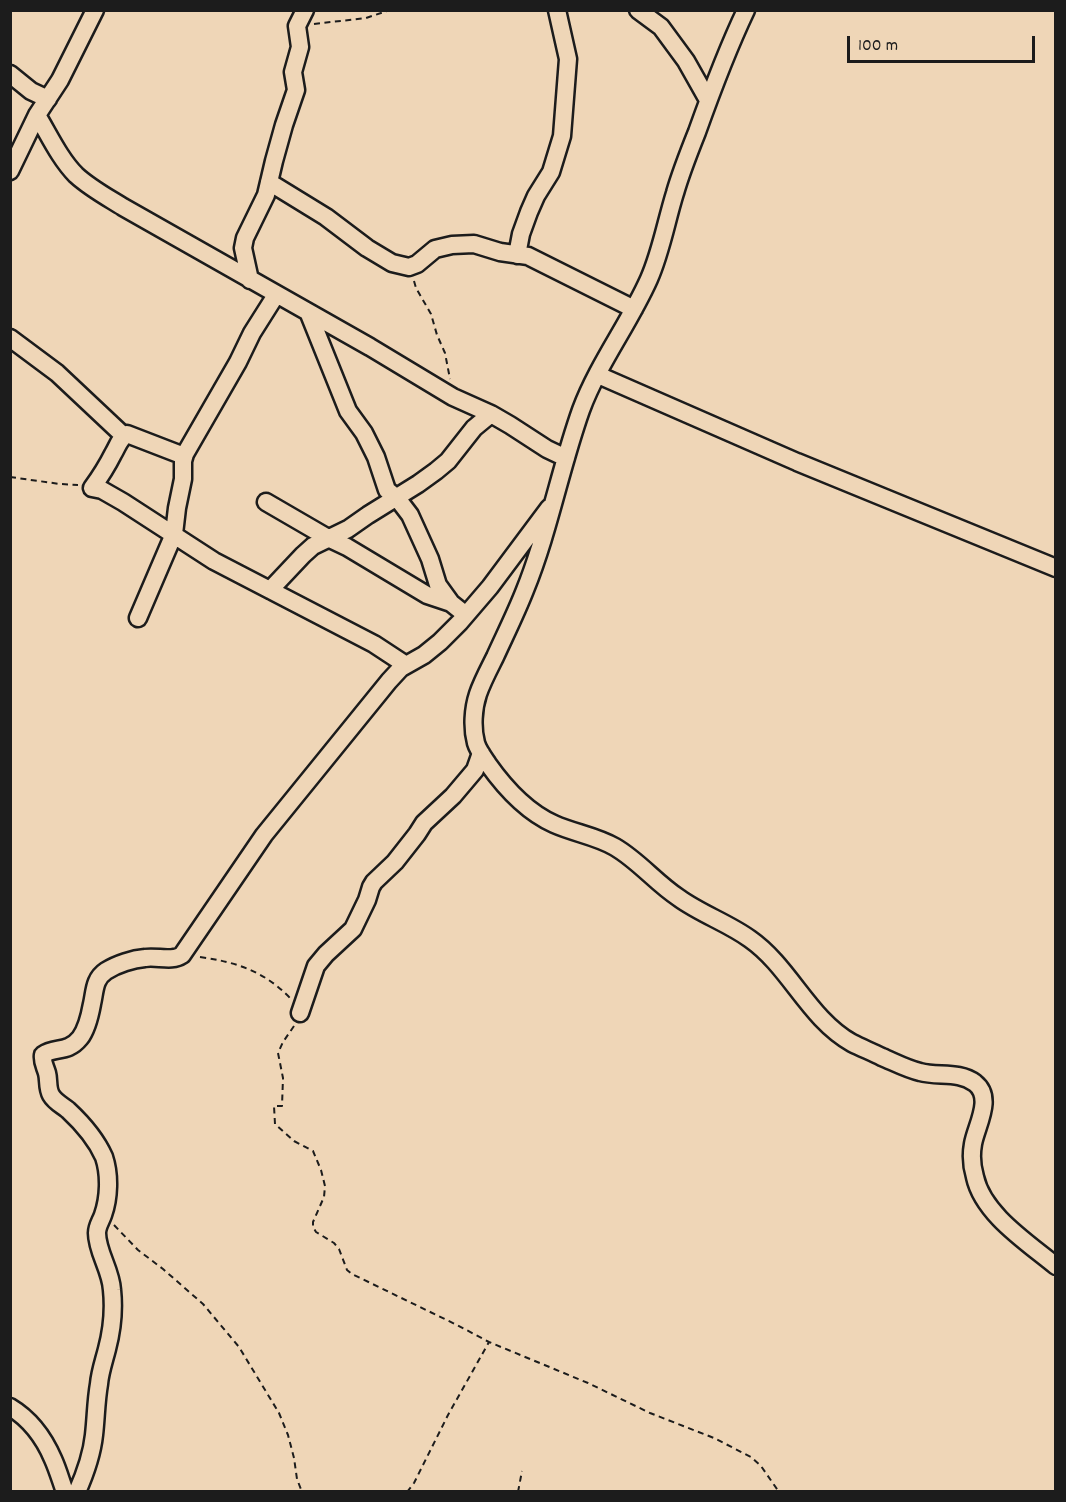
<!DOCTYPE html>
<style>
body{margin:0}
#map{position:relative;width:1066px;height:1502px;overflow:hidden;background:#efd6b7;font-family:Dekko,sans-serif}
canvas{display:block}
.frame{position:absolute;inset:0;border:12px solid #1c1c1c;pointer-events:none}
.scale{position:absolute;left:847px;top:36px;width:188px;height:27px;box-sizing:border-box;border:3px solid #1c1c1c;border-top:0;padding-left:8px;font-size:18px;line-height:21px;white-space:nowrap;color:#1c1c1c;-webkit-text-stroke:4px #efd6b7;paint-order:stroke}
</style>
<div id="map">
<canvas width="1066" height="1502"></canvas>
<div class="frame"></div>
<div class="scale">100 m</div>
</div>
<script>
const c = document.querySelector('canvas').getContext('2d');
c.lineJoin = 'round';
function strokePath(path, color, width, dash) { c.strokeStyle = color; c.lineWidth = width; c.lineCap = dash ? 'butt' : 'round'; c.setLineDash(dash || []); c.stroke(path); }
const path = new Path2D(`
 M314,24L366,18L390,10
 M414,281L416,288L431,314L437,335L445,353L450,379
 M10,477L60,484L78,485
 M200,957C236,962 264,971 290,998
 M294,1026L283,1042L278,1053L283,1078L282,1106H274L275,1124L294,1141L313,1151L321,1170L325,1186L324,1197L313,1222V1227L316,1232L334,1243L339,1249L347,1270L352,1274L457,1325L489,1342L588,1383L650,1413L714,1438L751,1457L761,1466L779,1492
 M114,1225L138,1250L163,1269L203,1304L239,1347L279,1413L288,1435L294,1458L297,1479L302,1492
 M407,1492L414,1483L448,1415L489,1342
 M518,1492L522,1471`);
const minor = new Path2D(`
 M638,10L661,27L686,61L708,100
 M746,10C727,50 712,90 697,132C689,152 681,172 675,193C666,222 661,252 649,279C629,324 598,364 581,410C560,469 549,531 525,590C516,613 505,635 495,657C489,669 482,682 478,694C473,709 472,728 476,743C478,750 484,758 488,764C505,788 527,812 554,824C574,833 596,836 615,847C639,861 656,883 679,898C701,914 728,923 750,939C790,967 808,1018 852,1043C862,1048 872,1052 882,1057C894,1062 907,1069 920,1072C938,1077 959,1071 975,1083C994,1098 976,1126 973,1144C971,1155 972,1167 975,1177C983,1214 1027,1242 1056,1266
 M10,74L31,91L48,99
 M37,115C49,135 60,159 76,175C90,188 107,197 123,207L370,347L453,397L491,414L510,425L547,449L566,458
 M10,171L37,115L60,80L95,10
 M269,182L326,217L367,248L392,263L409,267L417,264L435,249L452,245L474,244L500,252L528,256L634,309
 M517,255L521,234L529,212L536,196L551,172L562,136L568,59L557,10
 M250,280L243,248L245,238L266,195L274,161L284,125L296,90L293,72L300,47L297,26L305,10
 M309,314L348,411L364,433L376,457L387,490L397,498L410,515L430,559L438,585L451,603L466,615
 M10,338L57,373L124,436
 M598,375L797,462L1056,568
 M184,456L127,434C119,439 118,446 113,454C107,466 100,477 92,488L102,490L123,502L214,561L374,644L406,665
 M266,502L328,538L347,547L427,595L451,603
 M270,590L303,555L313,546L348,529L368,515L418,484L436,471L448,461L474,428L491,414
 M138,618L174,534L177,508L183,479V461L185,454L238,362L252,333L276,295
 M300,1013L316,966L326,954L353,929L367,900L371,887L374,882L395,862L417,834L424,823L453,796L475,770L481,753
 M10,1407C30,1419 44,1438 53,1459C58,1470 61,1481 65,1492
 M77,1492C85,1474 92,1454 94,1435C96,1418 96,1401 99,1384C100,1372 104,1361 107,1349C112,1330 114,1309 112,1290C111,1270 97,1252 97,1233C97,1226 101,1221 103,1215C109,1198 110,1175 104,1157C96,1139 82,1123 68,1110C62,1105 55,1102 51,1095C47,1088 49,1080 47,1073C45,1066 42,1062 43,1055C55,1046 67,1054 80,1038C87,1029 90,1015 92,1004C95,991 94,979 106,971C117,964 133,959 145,958C157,956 172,962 182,955L264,835L389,681L401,668L424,655L440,642L460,622L490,587L549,508`);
strokePath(minor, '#1c1c1c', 21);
strokePath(path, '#1c1c1c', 2, [6, 4.5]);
strokePath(minor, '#efd6b7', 16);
</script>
